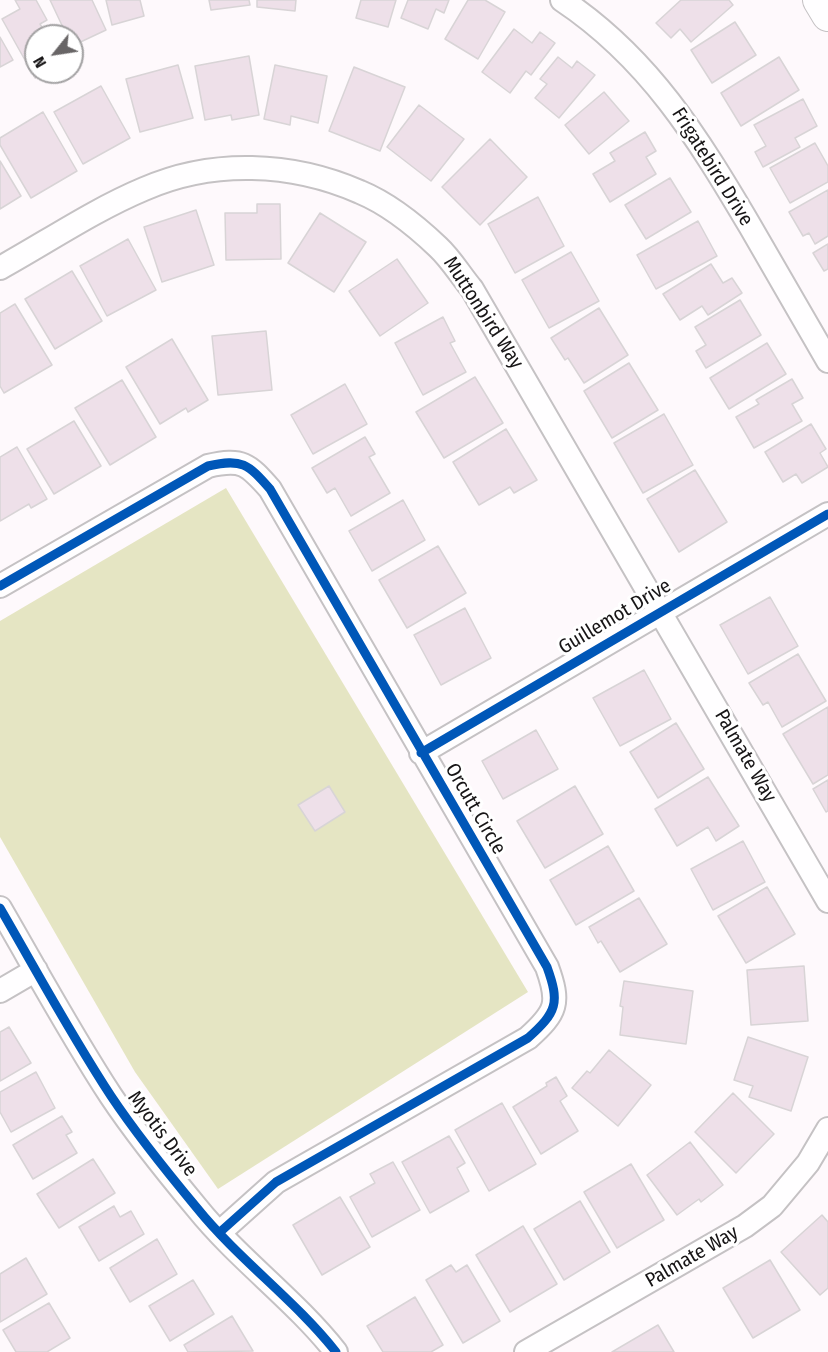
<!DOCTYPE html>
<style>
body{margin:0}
#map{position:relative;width:828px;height:1352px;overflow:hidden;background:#fef9fc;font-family:"Fira Sans Condensed",sans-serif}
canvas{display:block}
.north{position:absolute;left:24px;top:24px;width:60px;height:60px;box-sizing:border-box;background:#fff;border:2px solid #a2a1a2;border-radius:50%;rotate:240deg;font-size:16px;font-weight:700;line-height:24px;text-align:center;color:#171516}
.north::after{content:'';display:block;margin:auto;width:21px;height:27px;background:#686566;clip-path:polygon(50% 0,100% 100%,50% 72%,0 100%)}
</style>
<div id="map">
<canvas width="828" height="1352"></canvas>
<div class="north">N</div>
</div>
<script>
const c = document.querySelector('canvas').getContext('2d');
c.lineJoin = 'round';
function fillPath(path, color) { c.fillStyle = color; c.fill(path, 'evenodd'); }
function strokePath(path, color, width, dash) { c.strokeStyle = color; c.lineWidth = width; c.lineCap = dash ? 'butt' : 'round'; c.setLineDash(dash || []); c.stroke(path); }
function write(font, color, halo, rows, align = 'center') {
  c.font = font + ' "Fira Sans Condensed",sans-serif'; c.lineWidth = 6; c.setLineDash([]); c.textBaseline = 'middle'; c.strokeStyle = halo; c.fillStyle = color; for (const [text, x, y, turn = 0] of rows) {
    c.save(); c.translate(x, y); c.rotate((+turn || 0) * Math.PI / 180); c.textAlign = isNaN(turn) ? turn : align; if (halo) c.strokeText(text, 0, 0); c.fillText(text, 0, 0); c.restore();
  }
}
const green = new Path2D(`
 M226,488L528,992L218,1189L135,1072L0,837V621Z`);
const building = new Path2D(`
 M15,0H36L47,20L40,24L47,36H36V72H46L35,78L2,19L20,9Z
 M50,0H92L106,30L72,46V36H67Z
 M106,0H140L144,16L112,25Z
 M209,0H249L250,5L211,10Z
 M257,0H296L295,11L257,7Z
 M361,0H396L388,27L356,18Z
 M408,0H449L444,13L436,9L428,29L401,18Z
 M468,0H485L505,12L478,59L445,39Z
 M681,0H729L733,5L691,42L680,29L671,38L656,23Z
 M735,22L756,55L712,83L691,50Z
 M514,29L532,43L540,32L555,43L531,75L526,71L510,93L482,72Z
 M0,37L13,60L0,67Z
 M249,56L259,115L232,120L231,115L205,120L195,66Z
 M558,57L572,68L577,61L595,75L559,118L535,98L547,84L540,79Z
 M779,57L799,90L741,126L721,93Z
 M178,65L193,118L140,132L126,79Z
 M275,65L327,76L318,123L291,116L290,125L264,119Z
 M354,67L405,87L380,151L329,131Z
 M101,86L130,138L83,164L54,112Z
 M604,92L629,121L589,154L565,125Z
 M803,99L817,126L795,138L800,147L763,167L755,152L766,146L754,125Z
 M419,105L464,139L431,181L387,147Z
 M43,112L77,171L31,198L0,145V138Z
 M645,132L656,151L646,157L656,174L610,202L593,174L615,161L610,153Z
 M490,139L527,177L480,225L442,187Z
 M815,143L828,166V182L790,203L770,168Z
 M0,161L21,196L0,209Z
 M670,178L691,212L646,239L625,205Z
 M828,190V236L815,244L809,233L803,236L789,212Z
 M538,197L564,246L515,273L488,224Z
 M257,204H280L281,259L226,260L225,213H257Z
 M196,210L214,265L162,282L144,227Z
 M320,213L366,242L334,292L288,263Z
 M698,221L717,256L656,289L637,255Z
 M128,239L156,290L107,316L80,266Z
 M828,244V269L824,271L813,253Z
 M571,252L599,301L549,328L522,280Z
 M397,259L428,303L380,336L349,291Z
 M711,264L723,283L732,278L742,293L708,315L702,306L680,320L663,294Z
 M72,271L102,321L55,349L25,299Z
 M740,300L761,335L706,368L696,351L706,345L695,327Z
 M15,304L52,365L4,393L0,386V313Z
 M599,308L628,355L584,383L568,358L565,360L551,338Z
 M443,317L455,341L450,343L466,372L423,395L395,343Z
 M266,331L272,390L218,395L212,336Z
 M172,339L208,400L188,412L186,408L160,424L126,367Z
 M767,343L786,374L729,409L710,378Z
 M629,363L658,410L612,438L584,391Z
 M475,377L503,423L444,458L416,412Z
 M792,379L803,398L792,404L802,421L754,448L736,417L759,404L756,400Z
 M122,380L156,437L110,465L75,408Z
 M345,384L367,424L313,454L291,415Z
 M664,414L693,465L643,493L614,443Z
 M74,421L101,466L54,494L27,449Z
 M811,424L826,449L820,453L828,467L802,483L796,474L783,482L765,452Z
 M506,429L537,480L514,493L510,487L479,505L453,462Z
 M365,437L375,454L369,457L390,493L351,516L335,488L327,493L312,468Z
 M17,447L47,499L31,508L29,504L0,521V457Z
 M695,470L727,522L679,552L647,499Z
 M403,500L425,540L372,571L349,531Z
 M438,546L466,593L407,628L379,580Z
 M770,597L798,646L748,674L720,625Z
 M465,608L491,658L441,685L414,635Z
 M798,654L826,701L782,727L768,702L763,705L749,683Z
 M644,670L671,719L620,746L593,698Z
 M828,707V775L813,784L783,734Z
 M676,723L704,769L658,798L630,752Z
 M536,730L558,769L503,799L482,761Z
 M708,777L739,826L716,841L708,827L677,846L655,809Z
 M828,780V811L826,812L813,789Z
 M329,786L345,812L315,831L298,805Z
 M575,786L603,834L545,868L517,821Z
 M743,841L765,882L713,910L691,869Z
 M608,846L634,891L576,925L550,880Z
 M767,887L795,934L746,963L718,916Z
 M639,898L667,944L620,972L601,941L598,943L589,927Z
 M804,966L808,1021L751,1025L747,970Z
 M624,981L693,991L686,1044L620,1035L623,1007L620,1006Z
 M9,1027L31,1063L0,1081V1032Z
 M748,1037L808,1057L791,1111L749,1097L753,1086L734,1080Z
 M609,1050L651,1085L618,1126L572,1088L587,1071L590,1073Z
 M36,1072L55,1108L11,1132L0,1112V1092Z
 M556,1077L567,1096L560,1101L578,1131L541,1154L513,1107L547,1086L546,1083Z
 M733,1093L774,1134L736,1173L695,1132Z
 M502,1103L536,1164L489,1191L455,1130Z
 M62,1116L72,1132L66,1135L77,1153L33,1179L13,1145Z
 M449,1136L465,1163L457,1168L469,1191L430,1213L402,1162Z
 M690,1142L723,1185L701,1202L699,1199L677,1215L647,1175Z
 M93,1159L115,1193L59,1228L37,1194Z
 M393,1162L420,1210L372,1237L350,1197L375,1183L370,1174Z
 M631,1164L664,1220L617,1248L584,1192Z
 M340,1197L370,1247L322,1275L293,1225Z
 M580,1201L610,1252L564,1280L534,1229Z
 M114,1206L120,1217L131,1211L144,1234L99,1261L79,1227Z
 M822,1215L828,1222V1288L820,1295L781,1252Z
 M523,1226L557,1284L510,1312L476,1255Z
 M157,1239L177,1274L130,1302L110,1268Z
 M26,1258L47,1294L0,1322V1274Z
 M770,1260L800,1310L753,1338L723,1288Z
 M451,1265L456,1272L467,1265L500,1321L463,1343L426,1280Z
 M193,1280L214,1314L170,1341L149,1306Z
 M415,1297L443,1345L431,1352H383L367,1326Z
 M49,1303L70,1338L47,1352H16L3,1330Z
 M232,1316L253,1351L188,1352L184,1345Z
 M658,1325L674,1352H612Z`);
const street = new Path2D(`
 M562,0C649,58 698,138 750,226C776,271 802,316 828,361
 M0,268C47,242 94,210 144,189C212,159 292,162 360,192C389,204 416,226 438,247C451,259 461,276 472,289L828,901
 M0,586L208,466C242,458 248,464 270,489L547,967C560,1003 557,1012 528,1038L276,1182L219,1233
 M421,753L828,514
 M0,908C36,970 71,1035 111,1096C137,1135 167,1172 197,1208C239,1260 295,1300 336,1352
 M0,991L36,970
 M526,1352L745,1226L772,1206L808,1163L828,1129`);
const secondary = new Path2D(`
 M819,0L828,15`);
const cycleway = new Path2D(`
 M0,586L208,466C242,458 248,464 270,489L547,967C560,1003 557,1012 528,1038L276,1182L219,1233
 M421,753L828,514
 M0,908C36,970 71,1035 111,1096C137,1135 167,1172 197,1208C239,1260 295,1300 336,1352`);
const streetNames = [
 ["Frigatebird Drive",712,167,58],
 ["Muttonbird Way",483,313,57],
 ["Guillemot Drive",615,617,-31],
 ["Palmate Way",745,756,60],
 ["Orcutt Circle",475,809,60],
 ["Myotis Drive",162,1134,53],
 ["Palmate Way",692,1257,-30]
];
fillPath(green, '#e5e5c3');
fillPath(building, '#eee0e9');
strokePath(building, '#d8d4d6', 1.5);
strokePath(street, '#c5c2c4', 26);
strokePath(secondary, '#c5c2c4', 34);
strokePath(street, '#fffeff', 22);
strokePath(secondary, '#fffeff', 32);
strokePath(cycleway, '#0057b8', 9);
write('20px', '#171516', '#fff', streetNames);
</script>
